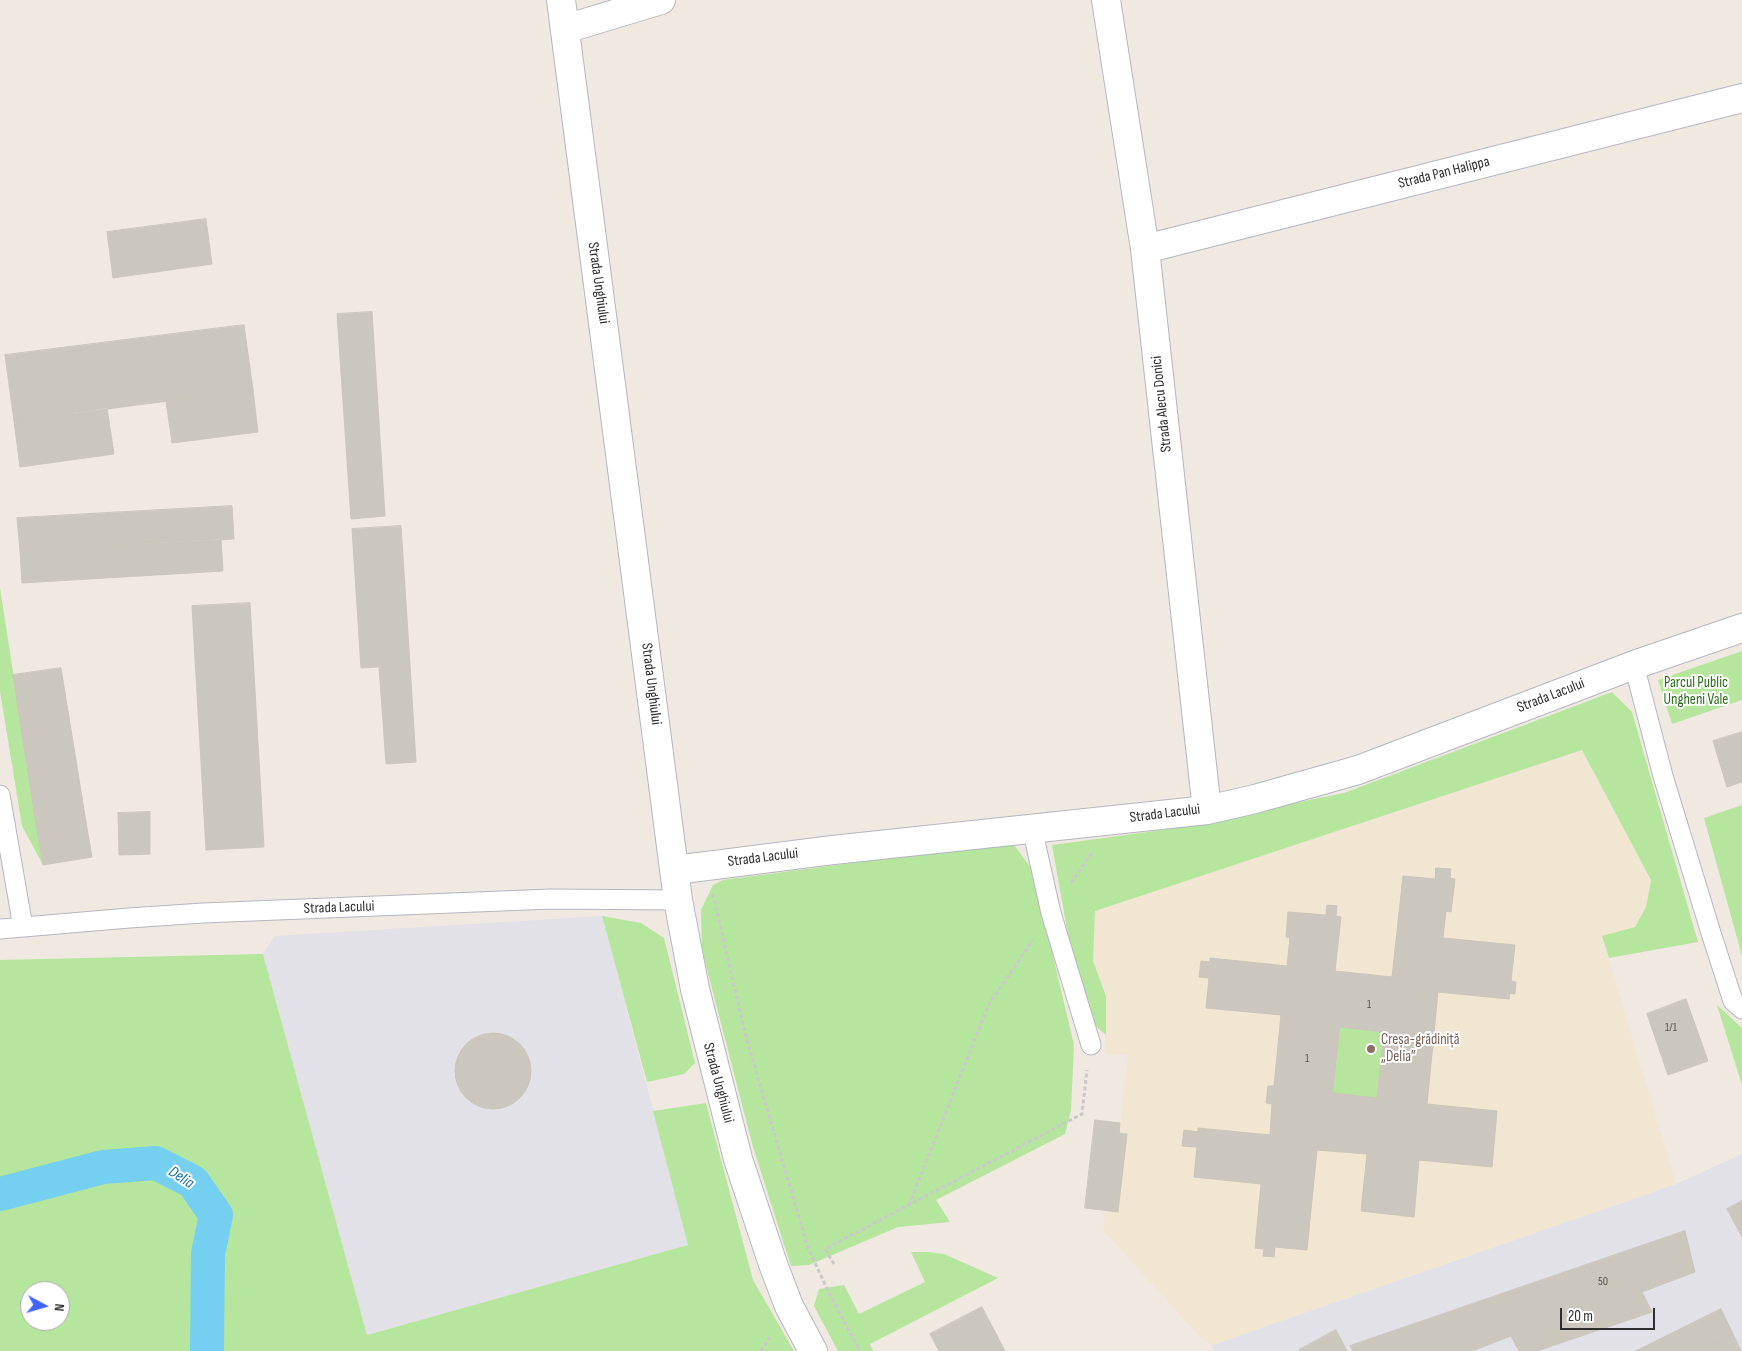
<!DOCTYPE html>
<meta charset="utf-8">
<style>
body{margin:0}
#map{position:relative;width:1742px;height:1351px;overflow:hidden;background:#efe9e1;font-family:"Sofia Sans Condensed",sans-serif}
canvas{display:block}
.north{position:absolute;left:20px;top:1281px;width:50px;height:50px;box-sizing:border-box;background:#fff;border:1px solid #ababab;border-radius:50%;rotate:96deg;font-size:14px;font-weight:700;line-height:20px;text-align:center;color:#2e2e2e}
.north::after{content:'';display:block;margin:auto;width:18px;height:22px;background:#4264fb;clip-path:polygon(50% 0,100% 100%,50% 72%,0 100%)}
.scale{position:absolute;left:1560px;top:1308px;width:95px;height:22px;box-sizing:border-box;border:2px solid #2e2e2e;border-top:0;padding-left:6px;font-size:15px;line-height:18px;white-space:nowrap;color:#2e2e2e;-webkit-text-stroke:4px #fff;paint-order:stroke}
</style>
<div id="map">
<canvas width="1742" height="1351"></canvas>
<div class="north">N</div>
<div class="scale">20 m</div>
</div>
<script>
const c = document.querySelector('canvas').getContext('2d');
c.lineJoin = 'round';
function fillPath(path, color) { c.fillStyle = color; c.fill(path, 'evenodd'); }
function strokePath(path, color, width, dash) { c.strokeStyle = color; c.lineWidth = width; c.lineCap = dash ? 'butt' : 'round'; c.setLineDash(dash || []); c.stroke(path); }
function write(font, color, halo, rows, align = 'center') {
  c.font = font + ' "Sofia Sans Condensed",sans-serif'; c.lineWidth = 4; c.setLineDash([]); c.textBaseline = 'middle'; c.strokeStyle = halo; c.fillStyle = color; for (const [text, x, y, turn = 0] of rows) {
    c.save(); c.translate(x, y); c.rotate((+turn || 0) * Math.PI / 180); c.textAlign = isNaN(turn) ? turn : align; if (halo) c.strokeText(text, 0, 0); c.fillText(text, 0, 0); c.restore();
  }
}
const industrial = new Path2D(`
 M602,916L689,1245L367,1335L263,954L275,936Z
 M1742,1154V1351H1213L1212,1345L1676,1184Z`);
const education = new Path2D(`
 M1582,750L1651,880L1646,907L1635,927L1602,937L1676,1184L1212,1345L1198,1335L1104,1231L1105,1210L1118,1212L1127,1134L1119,1133L1128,1055L1105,1054L1106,996L1093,961L1094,911Z`);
const green = new Path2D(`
 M0,588L43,865L22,826L0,691Z
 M1742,651V700L1672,724L1658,680Z
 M1612,692L1632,712L1698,942L1609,958L1602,936L1635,927L1646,907L1651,880L1582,750L1095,911L1093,961L1106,996V1035L1091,1022L1067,929L1052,845L1162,830L1344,793Z
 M1742,805V956L1704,818Z
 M1012,842L1033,871L1074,1045L1071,1110L1065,1134L936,1200L950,1222L898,1227L809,1265L791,1266L753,1147L702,950L701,910L713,885L723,880Z
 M602,916L641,923L664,938L695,1063L684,1074L647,1082Z
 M263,954L367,1335L688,1245L653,1111L706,1103L753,1280L794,1351H0V960ZM30,1291H60V1321H30Z
 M1717,1005L1742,1028V1085Z
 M1340,1027L1384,1032L1377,1098L1333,1093Z
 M911,1252H928L944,1254L998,1278L870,1344L873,1351H838L814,1306L819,1289L844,1285L859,1314L925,1282Z`);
const canal = new Path2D(`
 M0,1194L103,1167L156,1163L193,1182L216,1215L208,1254L207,1351`);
const building = new Path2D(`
 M206,219L212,264L113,278L107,232Z
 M372,312L385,516L351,519L337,314Z
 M244,325L253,390L14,421L5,355Z
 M253,390L258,432L172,443L166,401Z
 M107,408L114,454L20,467L14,421Z
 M232,506L234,539L20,551L17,518Z
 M401,526L410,665L361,668L352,529Z
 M221,539L223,571L22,583L20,551Z
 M250,603L264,847L206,850L192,606Z
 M410,665L416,762L386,764L379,667Z
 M61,668L85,816L36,824L13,675Z
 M1742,732V782L1727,787L1713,741Z
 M150,812V854L119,855L118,813Z
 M85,816L92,857L43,865L36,824Z
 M1436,868L1451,869L1450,878L1455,879L1451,912L1446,911L1443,938L1515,945L1511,981L1516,982L1515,994L1510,993L1509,999L1438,992L1427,1104L1497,1111L1492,1167L1419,1160L1414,1217L1361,1211L1367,1154L1317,1150L1307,1250L1275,1247L1274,1257L1263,1256L1264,1249L1255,1248L1261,1184L1194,1177L1197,1147L1182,1146L1184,1130L1198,1132V1128L1270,1135L1272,1104L1266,1103L1268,1086H1274L1281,1015L1206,1008L1209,978L1199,977L1201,961L1210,962V958L1287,966L1290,938L1286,937L1288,912L1326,915L1327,905L1337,906L1336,916L1341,917L1335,971L1392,977L1403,876L1435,879ZM1340,1027L1384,1032L1377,1098L1333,1093Z
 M1686,999L1708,1061L1668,1075L1647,1014Z
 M455 1071a38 38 0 1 1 76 0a38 38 0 1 1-76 0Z
 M1095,1120L1120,1123L1119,1133L1127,1134L1118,1212L1085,1208Z
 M1742,1201V1237L1727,1209Z
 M1685,1231L1695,1272L1642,1292L1652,1312L1537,1351H1519L1511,1336L1472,1351H1353L1350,1346Z
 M982,1307L1005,1351H939L930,1334Z
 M1721,1309L1733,1334L1698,1351H1636Z
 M1336,1330L1347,1351H1300L1299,1350Z
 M1733,1334L1741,1351H1698Z`);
const path = new Path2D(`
 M1071,883L1092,853
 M713,894L746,1037L808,1248L831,1297L860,1351
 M909,1205L989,1004L1033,940
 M834,1264L825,1249L1082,1114L1087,1070
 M761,1351L770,1337`);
const service = new Path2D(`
 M1634,665L1663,776L1711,933L1733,1001L1742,1009
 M0,795L23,927
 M1032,828L1051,913L1091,1045
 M0,929L129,918L203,913L551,899L678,900`);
const minor = new Path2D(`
 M561,0L678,900L695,989L738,1159L773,1264L789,1306L813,1351
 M1106,0L1145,249L1207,810
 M565,29L661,0
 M1145,249L1742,98
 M675,870L833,850L1207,810L1255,799L1358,770L1634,665L1742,628`);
const markers = [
 [1371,1049,5,"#8d6e63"]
];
const numberNames = [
 ["1",1369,1005],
 ["1/1",1671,1028],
 ["1",1307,1059],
 ["50",1603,1282]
];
const streetNames = [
 ["Strada Pan Halippa",1444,173,-14],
 ["Strada Unghiului",598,283,82],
 ["Strada Alecu Donici",1162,404,-96],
 ["Strada Unghiului",651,684,83],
 ["Strada Lacului",1551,696,-21],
 ["Strada Lacului",1165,814,-7],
 ["Strada Lacului",763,858,-7],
 ["Strada Lacului",339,908,-2],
 ["Strada Unghiului",718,1083,75]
];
const parkNames = [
 ["Parcul Public",1696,683],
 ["Ungheni Vale",1696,700]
];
const educationNames = [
 ["Creșa-grădiniță",1381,1040],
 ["„Delia”",1381,1057]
];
const waterNames = [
 ["Delia",181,1178,33]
];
fillPath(industrial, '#e3e1e8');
fillPath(education, '#f0e6d1');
fillPath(green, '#b6e59e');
strokePath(canal, '#75cff0', 34);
fillPath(building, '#cbc7bf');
strokePath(building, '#cbc5ba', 1);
strokePath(service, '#b4b7c1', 21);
strokePath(minor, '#b4b7c1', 30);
strokePath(path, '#c9c9c9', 3, [4, 2.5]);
strokePath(service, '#fff', 19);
strokePath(minor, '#fff', 28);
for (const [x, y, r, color] of markers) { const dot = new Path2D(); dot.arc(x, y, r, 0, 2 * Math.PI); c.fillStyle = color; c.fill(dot); strokePath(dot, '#fff', 2); }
write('12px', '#555452', null, numberNames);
write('15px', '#2e2e2e', '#fff', streetNames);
write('15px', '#2c6e1b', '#fff', parkNames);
write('15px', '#785e54', '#fff', educationNames, 'left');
write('italic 16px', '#0d6fa3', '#fff', waterNames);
</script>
